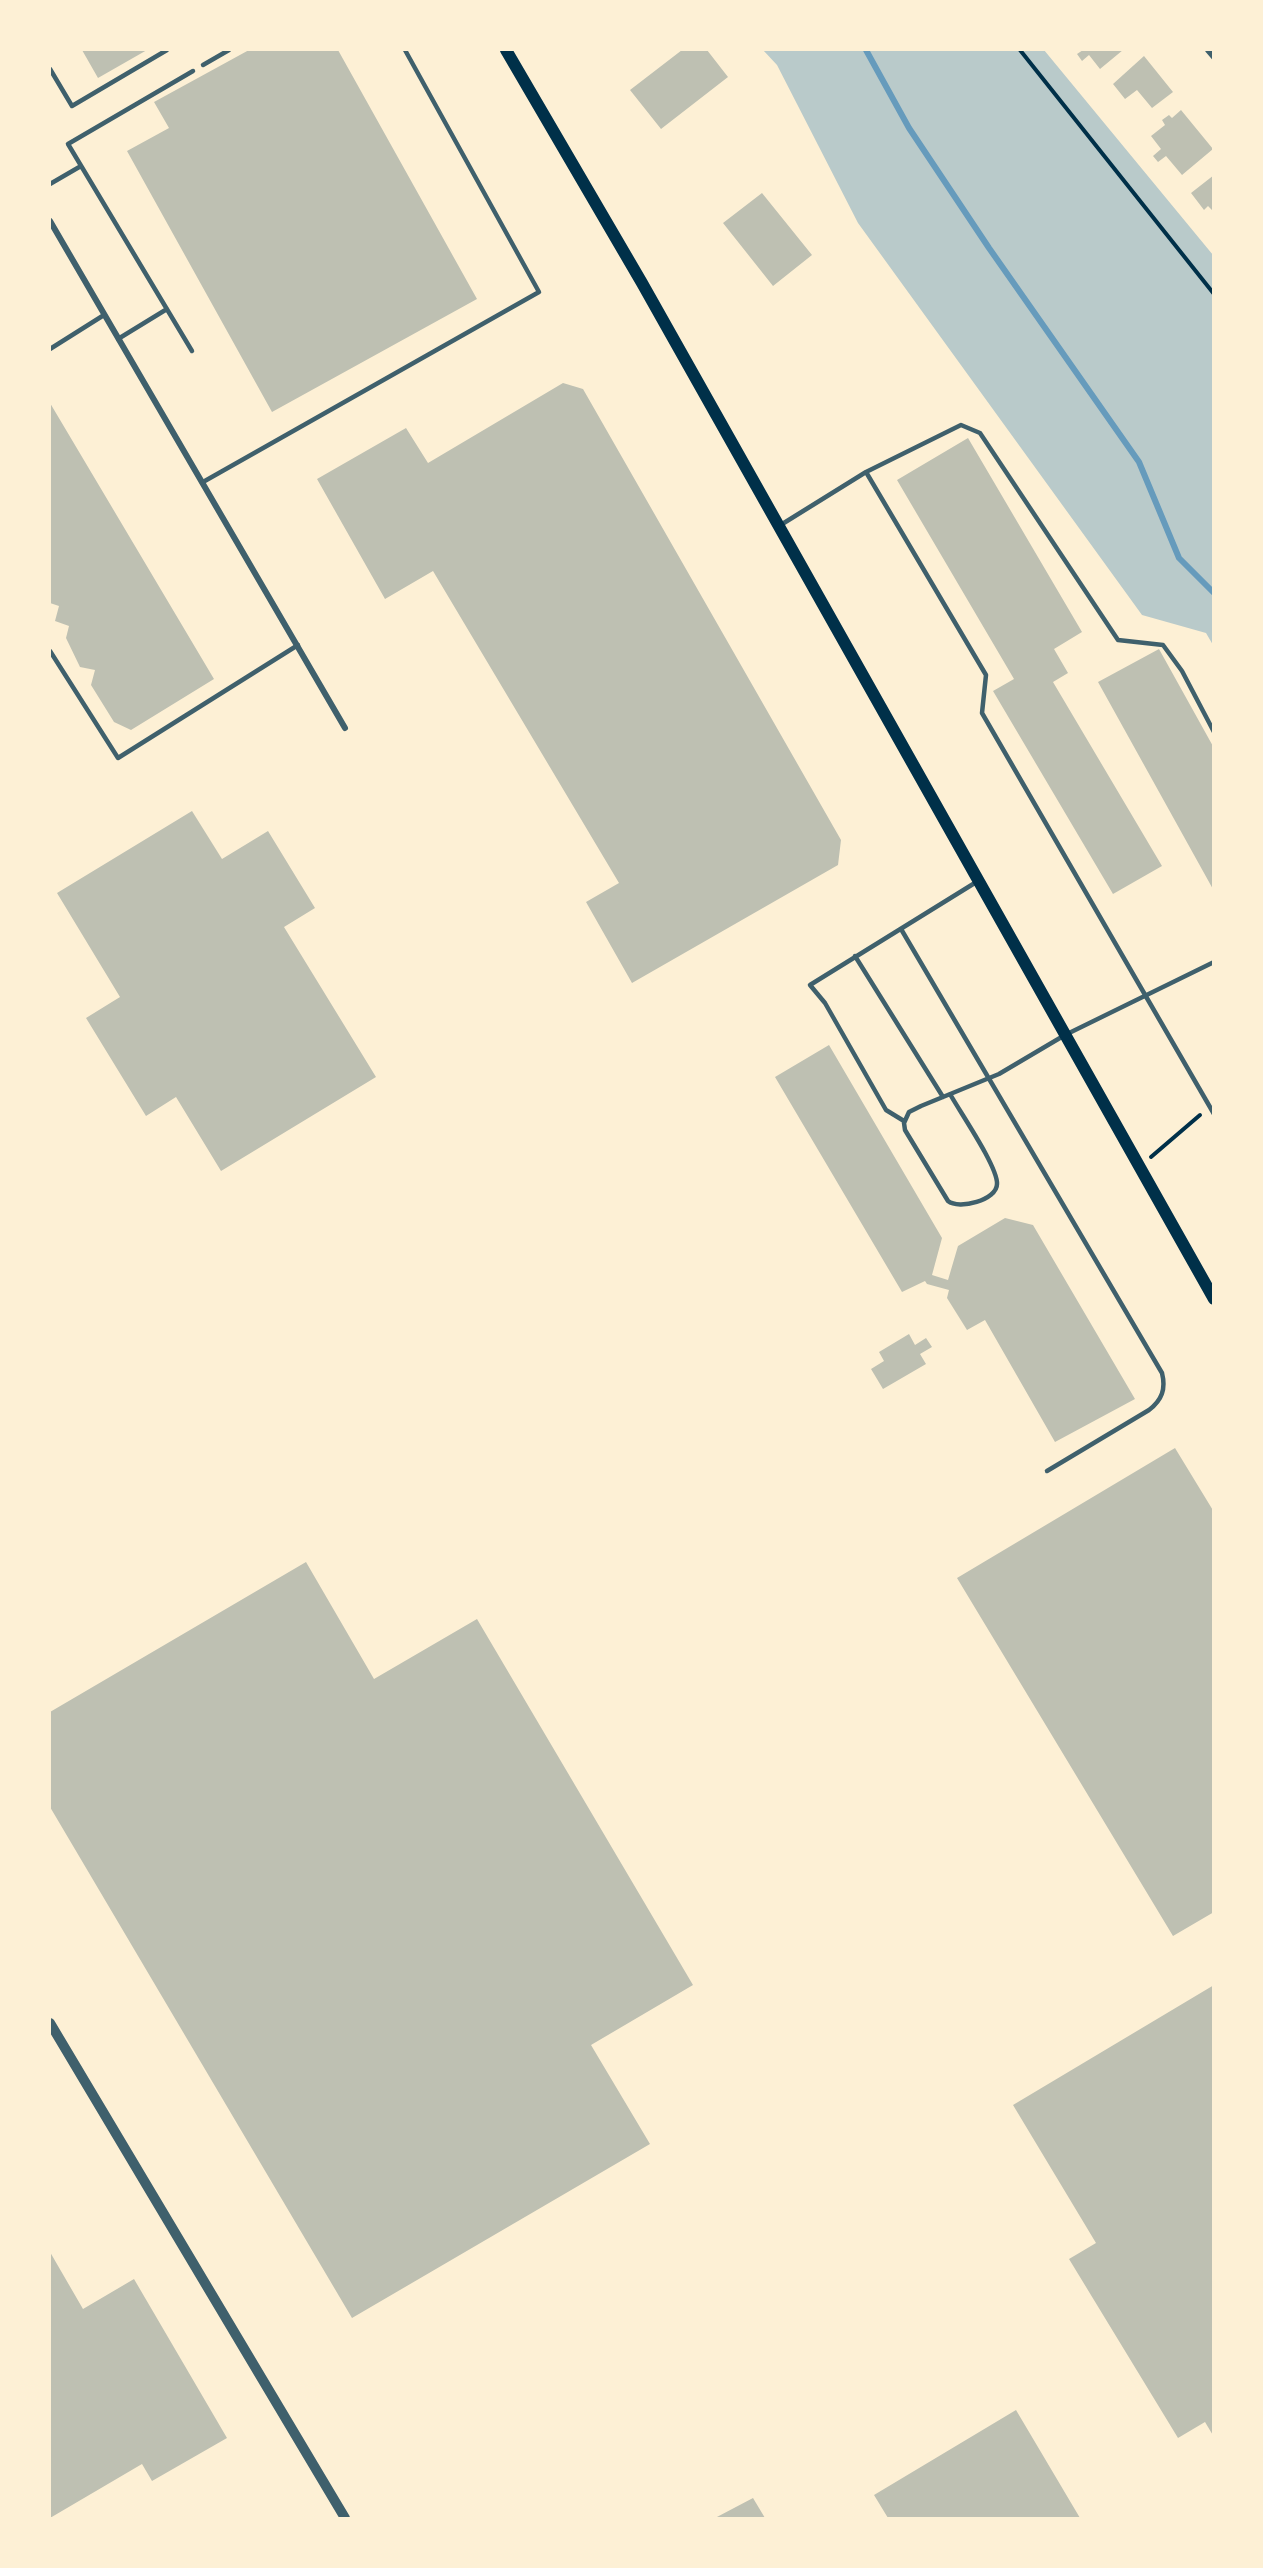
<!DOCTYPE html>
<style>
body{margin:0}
#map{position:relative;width:1263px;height:2568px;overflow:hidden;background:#fdf0d5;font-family:Rubik,sans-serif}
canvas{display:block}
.frame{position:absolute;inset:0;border:51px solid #fdf0d5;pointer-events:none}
</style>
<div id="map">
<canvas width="1263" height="2568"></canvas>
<div class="frame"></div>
</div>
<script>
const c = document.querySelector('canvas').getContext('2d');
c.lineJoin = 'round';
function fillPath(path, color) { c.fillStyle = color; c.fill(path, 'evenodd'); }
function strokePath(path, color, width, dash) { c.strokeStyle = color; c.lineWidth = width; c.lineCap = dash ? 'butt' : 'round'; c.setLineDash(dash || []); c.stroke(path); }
const green = new Path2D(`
 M763,50H1044L1213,255V645L1206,633L1142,615L858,223L777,65Z`);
const stream = new Path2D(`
 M866,50L909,128L989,248L1139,462L1179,558L1214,593`);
const building = new Path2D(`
 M82,50H147L98,78Z
 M249,50H338L477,299L272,412L127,151L169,128L154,102Z
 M682,50H707L728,77L661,129L630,90Z
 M1083,50H1123L1100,69L1089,55L1082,61L1077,54Z
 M1144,56L1173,92L1152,108L1137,90L1125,99L1113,84Z
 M1181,110L1213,149L1182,175L1166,156L1158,162L1153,156L1161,149L1151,136L1165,125L1162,120L1169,115L1172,118Z
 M1214,175V212L1208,206L1204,210L1191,193Z
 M762,193L812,255L773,286L723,223Z
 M563,383L583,389L841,840L838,865L632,983L586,902L619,883L433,571L385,599L317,479L406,428L428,463Z
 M50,403L214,679L131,730L114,722L91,685L95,670L80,667L66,638L69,626L55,621L59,606L50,603Z
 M968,438L1082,632L1054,649L1068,673L1053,682L1162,866L1113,894L993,691L1014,679L897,480Z
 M1159,649L1214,748V891L1098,682Z
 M192,811L222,859L268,831L315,908L284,927L376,1077L221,1171L176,1097L146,1116L86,1018L120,997L57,893Z
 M829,1045L942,1238L932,1275L948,1280L958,1246L1005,1218L1033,1225L1135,1399L1055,1442L985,1320L967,1330L947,1298L949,1290L927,1284L925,1281L902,1292L775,1077Z
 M909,1334L915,1345L926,1338L932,1347L920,1354L926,1364L883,1389L871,1369L884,1361L879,1352Z
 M1175,1448L1214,1512V1912L1173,1936L957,1578Z
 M306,1562L374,1679L477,1619L693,1985L591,2045L650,2144L352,2318L50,1807V1712Z
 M1214,1985V2437L1205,2422L1178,2438L1069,2259L1096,2243L1013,2105Z
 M50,2252L83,2309L134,2279L227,2438L152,2481L142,2464L50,2518Z
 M1016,2410L1080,2518H888L874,2495Z
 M753,2498L765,2518H715Z`);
const path = new Path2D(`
 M1020,50L1214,294
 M1151,1157L1200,1115`);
const service = new Path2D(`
 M203,65L229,50
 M50,69L72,106L167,50
 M50,184L81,166
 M118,339L167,309
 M50,349L104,315
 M192,351L68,144L193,71
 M203,482L539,292L405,50
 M779,526L866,472
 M50,651L118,758L298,645
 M1214,732L1182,671L1163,645L1118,640L980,433L961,425L866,472L986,675L982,713L1214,1114
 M901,929L1162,1373C1166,1389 1162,1400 1149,1410L1047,1471
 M855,956L943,1097
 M950,1094C960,1112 998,1167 997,1184C997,1200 959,1210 948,1201L905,1130L904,1123L909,1112L921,1106L999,1074L1065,1035L1214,962
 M904,1121L886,1110L825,1003L810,985L978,881`);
const minor = new Path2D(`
 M1208,50L1214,57
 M50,221L345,728`);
const tertiary = new Path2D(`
 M50,2023L345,2518`);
const secondary = new Path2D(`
 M506,50L642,283L1214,1299`);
fillPath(green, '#b9caca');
strokePath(stream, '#669bbc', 6);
fillPath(building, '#bec0b2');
strokePath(path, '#003049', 4);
strokePath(service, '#3f606c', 4.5);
strokePath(minor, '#3f606c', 6);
strokePath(tertiary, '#3f606c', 10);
strokePath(secondary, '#003049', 12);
</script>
